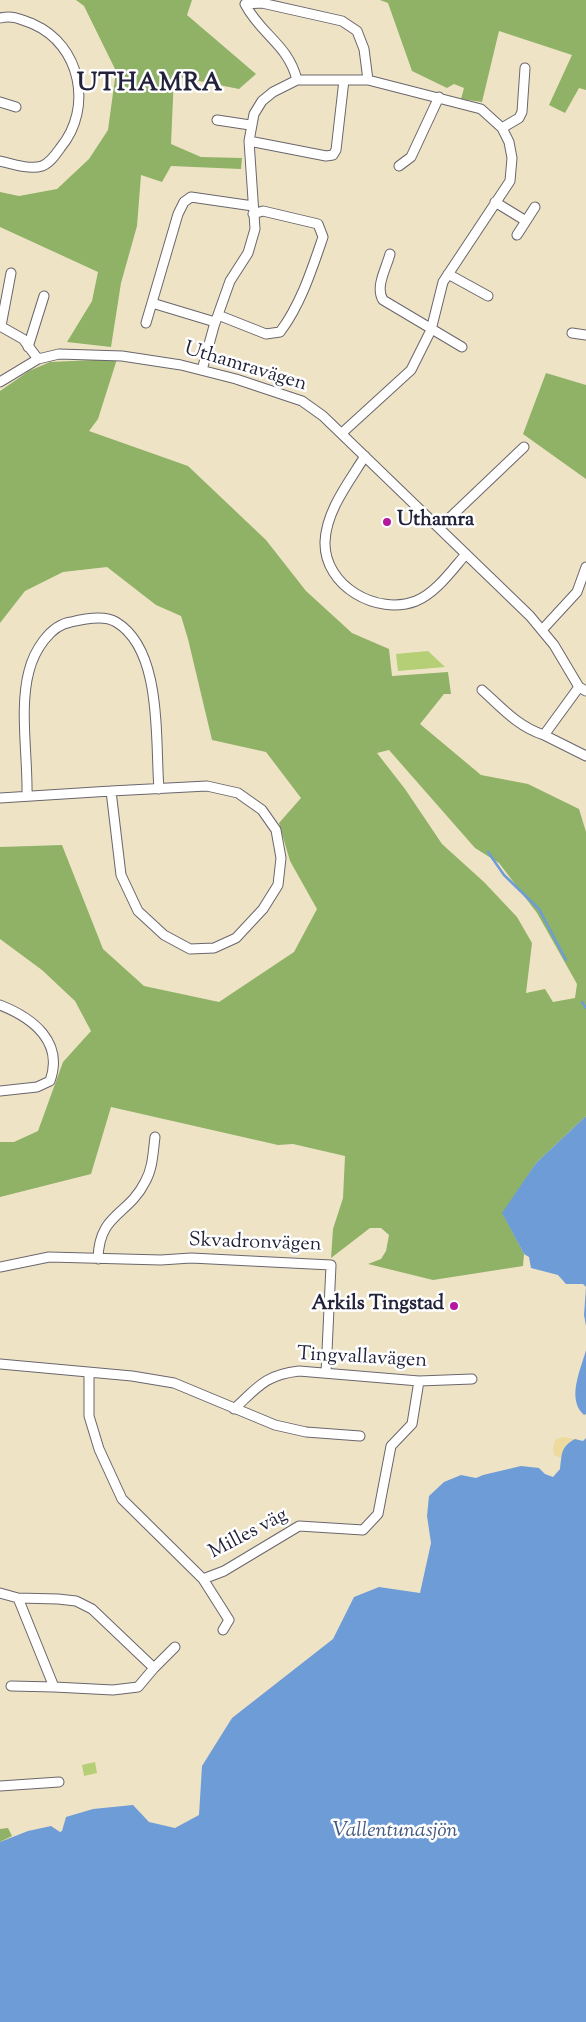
<!DOCTYPE html>
<meta charset="utf-8">
<style>
body{margin:0}
canvas{display:block;background:#efe3c6}
</style>
<canvas width="586" height="2022"></canvas>
<script>
const c = document.querySelector('canvas').getContext('2d');
c.lineJoin = 'round';
function fillPath(path, color) { c.fillStyle = color; c.fill(path, 'evenodd'); }
function strokePath(path, color, width, dash) { c.strokeStyle = color; c.lineWidth = width; c.lineCap = dash ? 'butt' : 'round'; c.setLineDash(dash || []); c.stroke(path); }
function write(font, color, halo, rows, align = 'center') {
  c.font = font + ' "Sorts Mill Goudy",serif'; c.lineWidth = 5; c.setLineDash([]); c.textBaseline = 'middle'; c.strokeStyle = halo; c.fillStyle = color; for (const [text, x, y, turn = 0] of rows) {
    c.save(); c.translate(x, y); c.rotate((+turn || 0) * Math.PI / 180); c.textAlign = isNaN(turn) ? turn : align; if (halo) c.strokeText(text, 0, 0); c.fillText(text, 0, 0); c.restore();
  }
}
const green = new Path2D(`
 M428,651L445,667L398,671L396,654Z
 M95,1762L97,1773L84,1776L82,1765Z`);
const forest = new Path2D(`
 M76,0H192L187,15L256,74L239,89L174,76L171,144L201,157L242,158L241,169L171,166L162,182L141,175L137,226L121,283L111,347L67,342L92,301L98,272L0,227V192L19,196L57,189L89,159L108,130L116,71L84,6Z
 M380,0H586V90L579,88L565,113L549,105L572,55L499,31L482,102L461,99L464,88L454,84L447,88L412,71L388,3Z
 M117,359L98,419L89,431L188,466L266,540L306,591L352,633L389,649L392,676L448,672L451,694H444L420,724L481,775L528,784L579,809L586,832V1116L536,1163L503,1214L524,1254L523,1266L433,1280L368,1264L381,1259L386,1251L389,1235L381,1228H370L331,1258L333,1229L343,1198L345,1156L293,1144L278,1145L111,1107L91,1174L0,1197V1142H14L38,1131L63,1062L91,1031L75,1001L42,970L0,939V847L62,845L103,949L144,986L219,1002L294,952L317,909L290,861L279,823L301,798L266,752L212,740L188,639L181,616L156,605L107,567L63,572L25,591L0,623V391L29,371L50,362ZM389,750L475,848L499,863L537,913L577,984L575,998L553,1002L545,989L526,993L532,943L517,917L484,882L442,844L405,789L377,753Z
 M546,373L586,385V479L523,434Z
 M8,1828L12,1836L0,1842V1829Z`);
const sand = new Path2D(`
 M562,1437L575,1439L566,1444L561,1458L554,1455L553,1448L555,1440Z`);
const water = new Path2D(`
 M586,1116V1326L584,1315L586,1287L583,1284H566L558,1275L531,1268L529,1257L524,1254L502,1213L536,1163Z
 M586,1350V1414L584,1415C566,1399 581,1369 586,1350Z
 M586,1438V2022H0V1842L28,1831L51,1826L60,1832L62,1831L66,1817L93,1809L133,1805L149,1822L175,1828L199,1815L202,1766L232,1718L333,1639L354,1597L379,1587L420,1593L431,1543L427,1516L429,1496L444,1482L461,1475L476,1478L483,1475L521,1466L539,1468L545,1474L553,1477L560,1469C562,1455 560,1447 575,1439L583,1441Z`);
const stream = new Path2D(`
 M488,852L504,875L539,909L566,960
 M582,1002L586,1008`);
const minor = new Path2D(`
 M0,18C13,15 20,19 33,24C81,45 93,108 61,147C56,154 50,163 42,166C30,170 12,164 0,161
 M297,80C288,44 261,35 245,4L262,3L342,21L357,31L364,49L368,80
 M0,102L16,107
 M217,120L250,125
 M502,128L519,118L522,112L525,68
 M249,141L326,156L333,155L336,150L344,80
 M399,166L411,157L439,97
 M495,202L526,221
 M517,235L535,207
 M390,254C386,269 375,287 383,300L462,347
 M448,274L488,296
 M152,303L215,322
 M218,315L266,334L280,332C301,304 312,269 323,237L318,224L263,211L253,214
 M146,323L178,214L184,202L191,197L253,206
 M0,326L23,339L38,359
 M1,326L11,273
 M572,333L586,335
 M28,347L44,296
 M202,370L214,326L230,281L248,253L255,229L249,141L254,114L262,101L273,92L297,80H368L481,109L502,128L509,142L512,158L510,181L443,282L431,330L411,370L342,433
 M0,382L38,359L59,354L122,356L181,365L236,379L302,401L323,416L530,616L554,645L579,687L586,691
 M365,456C349,482 326,511 325,542C324,586 377,616 416,601C436,593 452,570 466,554
 M439,528L524,447
 M542,630L577,592L586,567
 M579,687L544,735L586,756
 M482,690C501,707 518,727 544,735
 M27,796C28,757 19,708 29,671C34,651 50,625 71,622C83,619 105,615 116,622C163,650 155,741 159,789
 M0,798L111,791L207,786L238,793L262,810L276,830L281,858L278,885L263,909L236,938L214,948L190,949L164,935L138,911L121,875L111,791
 M0,1005C33,1018 64,1042 50,1081L37,1087L0,1091
 M98,1259C99,1213 128,1216 145,1182C153,1168 153,1152 155,1137
 M0,1267L49,1257L161,1260L191,1258L331,1265L326,1373
 M0,1364L132,1376L174,1383L275,1425L306,1432L360,1436
 M89,1374V1416L99,1449L122,1499L203,1579L229,1620L223,1630
 M234,1409C258,1387 265,1375 299,1371L419,1381L472,1379
 M203,1579L224,1571L299,1526L363,1530L378,1514L391,1446L412,1424L419,1381
 M0,1593L18,1598L58,1599L76,1601L92,1609L154,1668L138,1687L113,1690L54,1687L18,1598
 M154,1668L175,1647
 M11,1686L54,1687
 M0,1786L59,1782`);
const markers = [
 [387,522,5,"#b5179e"],
 [454,1306,5,"#b5179e"]
];
const streetNames = [
 ["Uthamravägen",245,368,17],
 ["Skvadronvägen",255,1244,2],
 ["Tingvallavägen",362,1359,3],
 ["Milles väg",249,1535,-28]
];
const poiNames = [
 ["Uthamra",397,522],
 ["Arkils Tingstad",444,1306,"right"]
];
const waterNames = [
 ["Vallentunasjön",395,1832]
];
const districtNames = [
 ["UTHAMRA",150,86]
];
fillPath(green, '#b4cf75');
fillPath(forest, '#8fb266');
fillPath(sand, '#eeda9e');
fillPath(water, '#6e9cd6');
strokePath(stream, '#6e9cd6', 2.5);
strokePath(minor, '#6a666c', 11);
strokePath(minor, '#fff', 9);
for (const [x, y, r, color] of markers) { const dot = new Path2D(); dot.arc(x, y, r, 0, 2 * Math.PI); c.fillStyle = color; c.fill(dot); strokePath(dot, '#fff', 2); }
write('20px', '#22223b', '#fff', streetNames);
write('bold 20px', '#22223b', '#fff', poiNames, 'left');
write('italic 21px', '#445981', '#fff', waterNames);
c.letterSpacing = '1px';
write('bold 25px', '#22223b', '#fff', districtNames);
c.letterSpacing = '0px';
</script>
